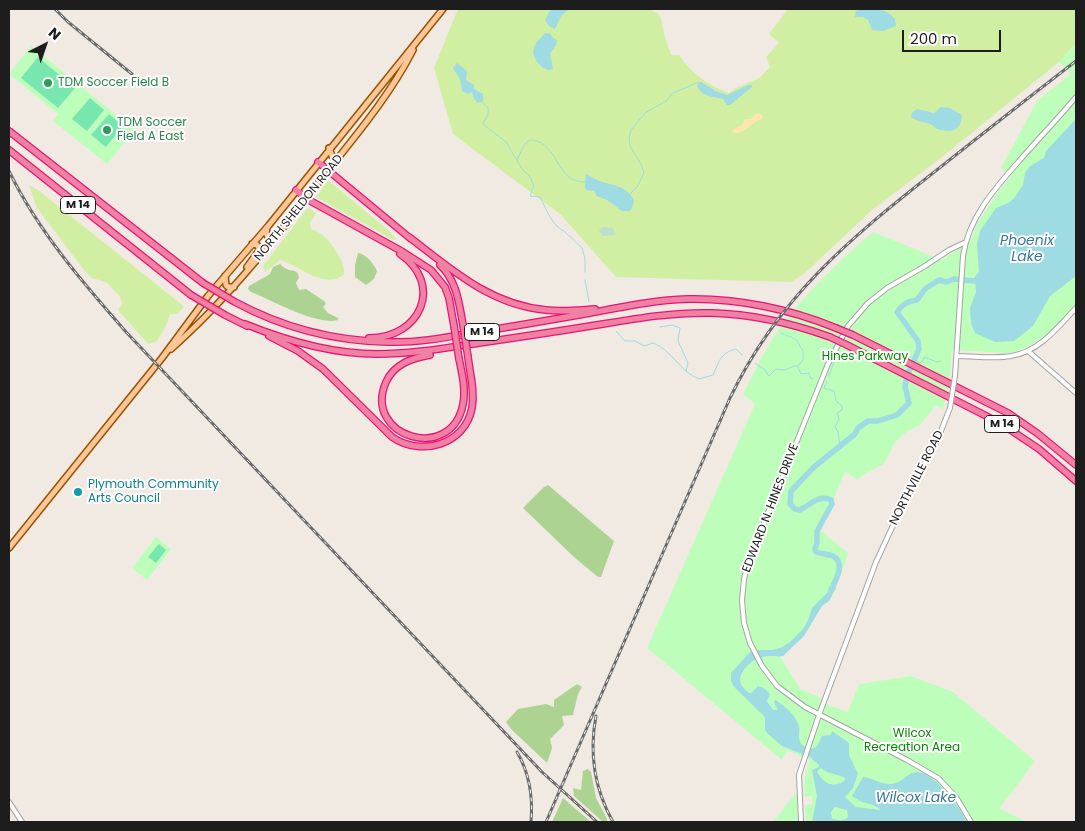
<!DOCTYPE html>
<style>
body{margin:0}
#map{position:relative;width:1085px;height:831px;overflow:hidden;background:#f0eae2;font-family:Poppins,sans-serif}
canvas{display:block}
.frame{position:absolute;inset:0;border:10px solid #1d1d1d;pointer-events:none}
.north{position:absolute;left:20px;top:20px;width:50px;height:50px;-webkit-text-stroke:4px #fff;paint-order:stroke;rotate:41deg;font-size:14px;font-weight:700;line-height:20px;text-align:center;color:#1d1d1d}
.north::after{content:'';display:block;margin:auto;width:18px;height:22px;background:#1d1d1d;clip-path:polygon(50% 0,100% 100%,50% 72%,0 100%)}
.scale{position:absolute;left:902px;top:30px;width:99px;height:22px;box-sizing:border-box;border:2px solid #1d1d1d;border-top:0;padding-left:6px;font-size:15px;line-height:18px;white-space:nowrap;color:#1d1d1d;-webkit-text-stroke:4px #fff;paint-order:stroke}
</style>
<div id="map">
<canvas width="1085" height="831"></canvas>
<div class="frame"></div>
<div class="north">N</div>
<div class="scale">200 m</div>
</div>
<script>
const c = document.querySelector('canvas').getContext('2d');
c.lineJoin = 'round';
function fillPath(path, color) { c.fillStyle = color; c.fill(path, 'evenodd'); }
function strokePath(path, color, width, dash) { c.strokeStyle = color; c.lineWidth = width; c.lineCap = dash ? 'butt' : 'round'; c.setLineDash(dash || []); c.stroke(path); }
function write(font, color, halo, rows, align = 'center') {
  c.font = font + ' Poppins,sans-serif'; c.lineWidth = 4; c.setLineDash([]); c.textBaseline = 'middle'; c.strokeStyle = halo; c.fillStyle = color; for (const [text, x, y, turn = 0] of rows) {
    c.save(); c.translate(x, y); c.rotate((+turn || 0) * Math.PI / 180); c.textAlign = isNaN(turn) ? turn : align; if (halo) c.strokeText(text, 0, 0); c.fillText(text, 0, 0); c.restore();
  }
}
const grass = new Path2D(`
 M458,9H651L653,12L658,13L661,18L664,34L671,55H679C691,73 709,86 729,93L736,88L759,78L770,67L766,57L779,43L769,34L788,9H1076V43L1059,62L942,157L872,210L805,273L791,282L616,277L561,215L453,134L434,68Z
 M328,180L388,230L396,239L394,240L316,197Z
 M29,185L38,190L181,304L184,308L176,314H170L167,324L157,341L148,344L118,310L122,303L120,296C115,293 110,284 105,282C93,277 95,283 84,270L37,208Z
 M309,208L316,213L315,216L310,222L311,229C316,231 321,233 325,237C332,243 347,266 344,274C326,291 299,265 280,260L265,272L263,266L306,210Z`);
const forest = new Path2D(`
 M358,253C366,254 374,264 377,271L374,279L366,285L355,277V265Z
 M280,264C282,266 286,269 289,270C294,271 297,270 299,277L296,283L299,290L306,289L324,301L326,304L323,307L328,313L338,318V320C318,326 271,300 251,292L248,289L249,286L270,274L273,267Z
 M548,485L614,541L601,577H598L575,558L523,508L544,487Z
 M577,684L582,687L578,694L573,715L562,716L564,725L550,739L552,748L547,763L511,729L506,722L518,709L546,704L554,707V700Z
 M588,769L591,772L596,798L607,819V822H603L574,796L573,788L581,790L583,771Z
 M563,798L591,822H552Z`);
const wetland = new Path2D(`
 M603,227L613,228L616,235L602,236L599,230Z`);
const sand = new Path2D(`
 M760,113L763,117L762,119C751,121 744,137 732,132V130L742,125L745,119H751L756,114Z`);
const park = new Path2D(`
 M1076,43V306C1056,325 1038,347 1009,353L952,350L948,389L943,409L936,405L920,425L906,432L895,442L884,464L861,476L858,480L845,471L821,531L848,553L844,566L801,640L779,655L800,689L821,698L820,702L848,712L859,684L911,676L953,692L1035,761L999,809L1028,822H806L805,805L813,804L812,796L804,797L805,777L810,760L787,750L782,760L647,648L755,404L743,394C754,373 764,350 778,331C805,293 838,262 873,232L942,260L971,240L978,222L999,191L1011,177L1001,168L1037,101L1071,74L1059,62Z
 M31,46L135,130L107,164L53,121L58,114L9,74Z
 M156,537L171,549L147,580L132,568Z
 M795,794L797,796L798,822H773Z`);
const pitch = new Path2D(`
 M38,57L75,88L58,108L21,78Z
 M90,98L104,110L87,131L72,119Z
 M109,114L123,126L106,147L91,135Z
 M159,544L166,550L156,563L148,557Z`);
const water = new Path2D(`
 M551,9H569L561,16L555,29L549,26L545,20Z
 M862,9C876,9 886,8 895,19L896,26L883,31L872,30L868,20L863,17H855L856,11Z
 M545,33L551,34L552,37L557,40L556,45L550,54L553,69L549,70C540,68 529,56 535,45C537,41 542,37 545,33Z
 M457,63L467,71L466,80L474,85V89L483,94V101L478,103L474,99L472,92L468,94L462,91L460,79L453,68Z
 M701,82L716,91L727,95L748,85H752V87L730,105H727L723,99C714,96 701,98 697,85Z
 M941,107L950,108L962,115C961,129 954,133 941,130C937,130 934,126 930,124C924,122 917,121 911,117L912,113L917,109L934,113Z
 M1076,119V276L1050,296L1033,326L1014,341L995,342L975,333L971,323L970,308L976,292L975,277L979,272L977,244L980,231L996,208L1010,202L1015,197L1023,185L1025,173L1030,166L1044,158L1046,151Z
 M586,174C590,176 593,178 597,180C610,186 627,184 634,201L632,208L630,211H622L607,200L597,196L594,191L586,190L585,187Z
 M835,583L836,588L829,601L822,606L804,636L783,656C779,657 776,656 772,656C759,655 748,662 742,673C737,682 742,687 749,693H751L758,686L764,688L770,694L767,701L773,710H778L774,703L775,700C785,706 795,714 799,726C800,731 798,737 800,742C802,745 803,746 806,747C818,752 818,743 822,736L831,735L832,731L849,743V755L858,774L853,788L845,797L856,807L881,810C873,802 863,805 852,796L863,777C874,778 884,787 896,783C903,781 908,773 916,772C934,771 960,808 967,822H812L817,796L812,770L819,767V765L810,757L782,746L768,734L765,730V717L734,687L731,681V673L749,653L754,650H773L782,647L790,642L803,629L809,618L812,608L828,592L829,587ZM821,768C827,774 838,774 845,778V780C834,789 823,784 817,771ZM835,807L847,810L848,817C844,821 837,820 832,819L831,812Z`);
const stream = new Path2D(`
 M481,101L488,108V115L483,124L506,142L522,169L531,178L534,187
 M517,160C520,155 522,147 526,143C530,139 532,140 537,141C559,148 557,183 585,182
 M533,188L530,196L540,197C546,208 552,226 564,231L582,248L585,259V272
 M630,194L637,187L644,173L641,164L630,146L629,138L631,130L645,113L666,101L673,93L699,82L701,84
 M585,280L589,302
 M660,327L672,325L680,328L678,341L688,363L686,371
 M616,331L625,341H635L644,346L653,343C672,350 680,372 699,379L713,375C719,362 720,353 736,349L742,355
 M914,360L920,363L923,361L924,357L937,362L941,361
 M755,363L765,370L769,376L776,369L785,370L794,366H798L803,360V350C799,347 800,343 796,340C792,336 786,336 781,333
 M798,367L801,374L809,373L810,378L813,379
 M828,377L837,355
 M827,381L824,388L834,391L836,401L842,406V410L837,413L839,419L835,427L838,432L840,446`);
const river = new Path2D(`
 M831,590C836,580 846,563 833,556C828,554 822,554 816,552L815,548L817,543V531L832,504L831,500C819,494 810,505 800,510L795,509L790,504L791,491L814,467L855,434L858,428L868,421H878L897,415L909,403L905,386L907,376L919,349L918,341L897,312C901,305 908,301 917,300L925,289L939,280L946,282L954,279L975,281L980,276`);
const minor = new Path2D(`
 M966,242L949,250L925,266L887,288L868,303L848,326L828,364L763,525L748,563L744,579L742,600L744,623L750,643L762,666L777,686L805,707L907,760L938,778L956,797L971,822
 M1028,351L1076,393
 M957,356C975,356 994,359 1011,356C1039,352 1058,327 1076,308
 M955,376L963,256C969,214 1000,183 1027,152C1043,134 1060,116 1076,97
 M9,802L22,822
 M801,822L799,775L819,715L876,562L896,519L937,441L950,408`);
const major = new Path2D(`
 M329,148L332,156L338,159
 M267,228L266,233L268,237L272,238L276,236
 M247,267L260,249L257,245L252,244
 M225,276L226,285L228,287H234
 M171,349C230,297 278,235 326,173C357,134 390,95 413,50
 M9,548L162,358L208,296L269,225L443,9`);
const highway = new Path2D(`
 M9,131L203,283
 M9,150L191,295
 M318,162L411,239
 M296,190L307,199L403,252L431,270L445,287L449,298L454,326
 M409,237C451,269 490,305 546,310C562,312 579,310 595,309
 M440,265C457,281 459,303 463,325
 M235,302C283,328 334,341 388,342C416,343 443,338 471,333C510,327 550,320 590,313C622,307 655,300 688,299C737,298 790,309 836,328
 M225,315L247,326
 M245,324C287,341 332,354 377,354C412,354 445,348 479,343C520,337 561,331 603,324C639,318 675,312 712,313C753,314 791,323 830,337
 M853,335L1008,413L1037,433L1076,465
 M269,336L298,351L323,369L392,437C421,457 465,445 472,408C475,391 470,374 468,357
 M369,338C421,338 444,284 400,254
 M847,345L1000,423L1039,449L1076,481
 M430,355C412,358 394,364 386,382C362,437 452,464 463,404C466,390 462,373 459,359`);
const rail = new Path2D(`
 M55,9L68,22L132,74
 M9,171C38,231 83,283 127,333L542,772L597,822
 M596,716C589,753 595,790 613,822
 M517,752C530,774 533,798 531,822
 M546,822L730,398C778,298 848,240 933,173C981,135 1028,98 1076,61`);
const minorBridge = new Path2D(`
 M950,408L955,376`);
const highwayBridge = new Path2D(`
 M203,283L235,302
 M191,295L225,315
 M463,325L468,357
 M454,326L459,359
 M836,328L853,335
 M830,337L847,345`);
const markers = [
 [48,83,5,"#2e9e5b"],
 [107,130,5,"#2e9e5b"],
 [78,492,5,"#0f9aa8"]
];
const shields = [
 [78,205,35],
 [482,332,35],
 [1002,424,35]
];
const shieldNames = [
 ["M 14",78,205],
 ["M 14",482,332],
 ["M 14",1002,424]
];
const leisureNames = [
 ["TDM Soccer Field B",58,83],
 ["TDM Soccer",117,123],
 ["Field A East",117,137]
];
const streetNames = [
 ["NORTH SHELDON ROAD",299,208,-51],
 ["NORTHVILLE ROAD",917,478,-63],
 ["EDWARD N. HINES DRIVE",771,508,-69]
];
const parkNames = [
 ["Hines Parkway",865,357],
 ["Wilcox",912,734],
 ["Recreation Area",912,748]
];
const cultureNames = [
 ["Plymouth Community",88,485],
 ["Arts Council",88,499]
];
const waterNames = [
 ["Phoenix",1027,241],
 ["Lake",1027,257],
 ["Wilcox Lake",916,798]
];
fillPath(grass, '#d1efa3');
fillPath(forest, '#add393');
fillPath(wetland, '#bde0cc');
fillPath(sand, '#ffe6b1');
fillPath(park, '#bdffba');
fillPath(pitch, '#78e7af');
fillPath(water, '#9edbe2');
strokePath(stream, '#9edbe2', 1);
strokePath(river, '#9edbe2', 5.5);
strokePath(minor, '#a4a4a4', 6);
strokePath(major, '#975300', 8);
strokePath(highway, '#eb1276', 8);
strokePath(minor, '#fff', 4);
strokePath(major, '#ffc698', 5);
strokePath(highway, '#ef82a3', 5.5);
strokePath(rail, '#6b6b6b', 3);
strokePath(rail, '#fff', 1, [4]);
strokePath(minorBridge, '#a4a4a4', 6, []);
strokePath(highwayBridge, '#eb1276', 8, []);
strokePath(minorBridge, '#fff', 4);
strokePath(highwayBridge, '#ef82a3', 5.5);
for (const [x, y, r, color] of markers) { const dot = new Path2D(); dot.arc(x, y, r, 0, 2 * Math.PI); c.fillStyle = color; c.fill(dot); strokePath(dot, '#fff', 2); }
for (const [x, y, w] of shields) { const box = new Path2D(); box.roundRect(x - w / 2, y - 8.5, w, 17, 4); c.fillStyle = '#fff'; c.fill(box); strokePath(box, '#1d1d1d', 1); }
write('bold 11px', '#1d1d1d', null, shieldNames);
write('12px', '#27864d', '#fff', leisureNames, 'left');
write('12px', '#1d1d1d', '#fff', streetNames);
write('12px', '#058700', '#fff', parkNames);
write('12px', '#0d838f', '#fff', cultureNames, 'left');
write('italic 14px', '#39779e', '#fff', waterNames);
</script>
